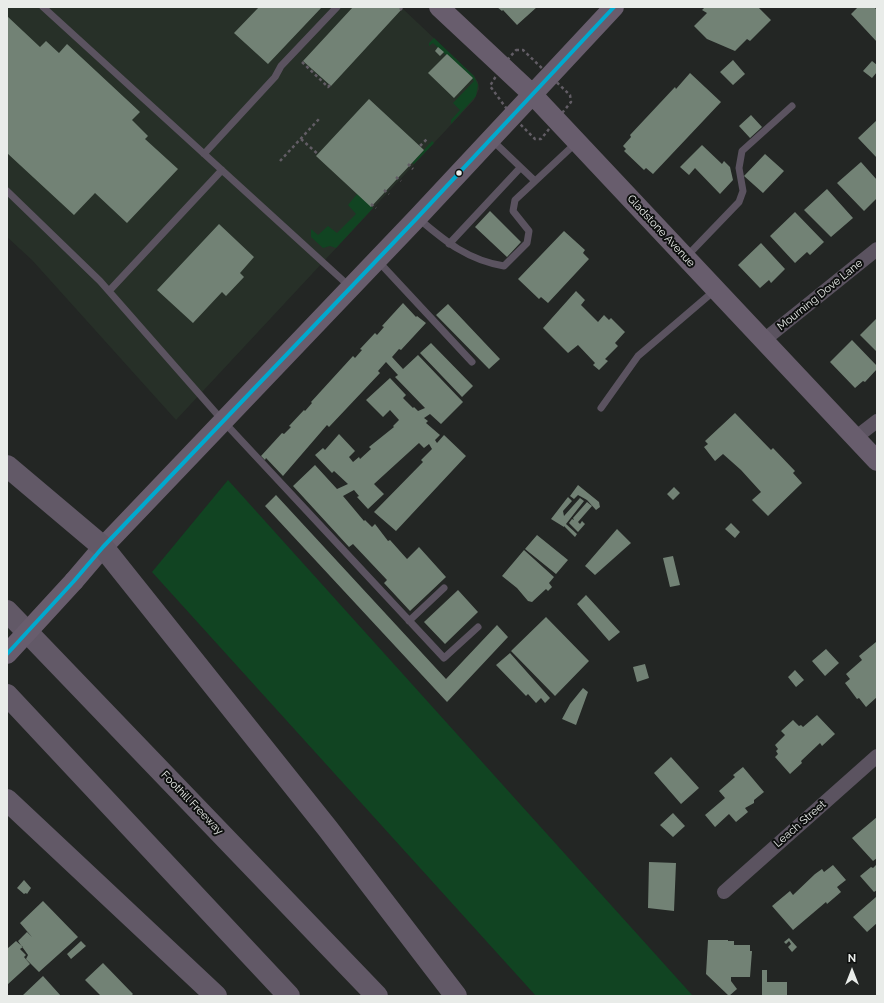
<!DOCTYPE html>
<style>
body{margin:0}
#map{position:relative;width:884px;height:1003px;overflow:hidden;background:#232624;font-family:Raleway,sans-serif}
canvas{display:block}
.frame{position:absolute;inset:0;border:8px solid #e9ece9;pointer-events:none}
.north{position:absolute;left:832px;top:951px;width:40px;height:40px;-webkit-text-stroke:3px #0d0f0e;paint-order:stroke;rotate:0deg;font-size:11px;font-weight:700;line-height:16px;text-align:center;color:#e9ece9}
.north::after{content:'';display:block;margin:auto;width:14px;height:18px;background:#e9ece9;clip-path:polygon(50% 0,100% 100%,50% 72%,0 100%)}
</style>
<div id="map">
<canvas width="884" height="1003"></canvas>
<div class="frame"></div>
<div class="north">N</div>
</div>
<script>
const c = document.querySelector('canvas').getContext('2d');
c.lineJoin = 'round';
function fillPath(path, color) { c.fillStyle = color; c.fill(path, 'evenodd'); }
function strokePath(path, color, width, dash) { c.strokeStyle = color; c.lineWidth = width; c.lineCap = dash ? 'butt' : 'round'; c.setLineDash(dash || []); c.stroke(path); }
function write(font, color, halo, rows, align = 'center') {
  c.font = font + ' Raleway,sans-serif'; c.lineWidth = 4; c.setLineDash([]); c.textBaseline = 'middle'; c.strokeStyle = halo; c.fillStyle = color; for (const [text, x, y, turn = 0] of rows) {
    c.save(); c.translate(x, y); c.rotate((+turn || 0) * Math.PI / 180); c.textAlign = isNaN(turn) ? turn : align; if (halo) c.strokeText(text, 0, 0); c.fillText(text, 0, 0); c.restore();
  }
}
const built = new Path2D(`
 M7,7H401L474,76L478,82L479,89L474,100L176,420L32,260L7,237Z`);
const green = new Path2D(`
 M434,38L474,76L478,85L476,96L451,124V120L460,110L453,103L474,81L433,43L429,46V43Z
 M432,141L434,143L414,164L412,163Z
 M357,194L373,208L336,248L330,246L323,248L311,237V229L318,235L328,226L337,233L356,214L348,205Z
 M228,480L693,996H536L152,572Z`);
const building = new Path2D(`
 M259,7H322L268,64L234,33Z
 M353,7H399L401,10L331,86L303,61Z
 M497,7H537L517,25L503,10L502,11Z
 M705,7H758L771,20L750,41L747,39L735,51L707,39L694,26L707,13L702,10Z
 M858,7H874L877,10V42L851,14Z
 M7,16L40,47L46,41L59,53L67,44L140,112L132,120L148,136L145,139L178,169L127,223L95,193L74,215L7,153Z
 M438,47L444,52L440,56L435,51Z
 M447,54L473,78L454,98L428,73Z
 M733,60L745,74L733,85L720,72Z
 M872,61L877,65V72L872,78L863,71Z
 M690,73L721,102L653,174L646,168L644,170L624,151L626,149L623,146L631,137L630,135L675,87L676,89Z
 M369,99L424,150L371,207L316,156Z
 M751,115L762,127L750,138L739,126Z
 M877,120V158L858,138Z
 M702,145L722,164L724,161L730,167L733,180L720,194L695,168L689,175L680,167Z
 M765,154L784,171L763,193L744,176Z
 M861,162L877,180V198L864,211L837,183Z
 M827,189L853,218L831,237L804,210Z
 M490,211L521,242L507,257L475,227Z
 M795,212L824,242L810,255L807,252L795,263L770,236Z
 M219,224L254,257L240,273L244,277L226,296L222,292L193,323L157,290Z
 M564,231L585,250L583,253L589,259L548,303L541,297L539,299L518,279Z
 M761,243L785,269L771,283L769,280L760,288L738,265Z
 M576,291L585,300L581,305L598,322L604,315L609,320L611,318L625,332L615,343L618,346L605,359L608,361L599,370L593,365L595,363L578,345L568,353L543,328Z
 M403,303L416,317L417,316L426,323L401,350L399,349L392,357L403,369L418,355L463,402L441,424L430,414L424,418L428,421L426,423L440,435L435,440L437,443L444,435L466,456L396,531L374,512L423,462L421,460L432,449L429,444L424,448L419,443L374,484L384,494L368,509L357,497L359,496L354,490L343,496L364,521L365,520L372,527L375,524L388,541L390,540L407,559L419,547L446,577L410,611L384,583L387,580L353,544L349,547L293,486L315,465L337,489L348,484L334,471L332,473L315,455L323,448L325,450L339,434L355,451L349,457L353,462L359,457L360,459L371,449L369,447L394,427L393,426L399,420L390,410L383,417L366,400L390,378L406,395L403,398L413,408L414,407L418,411L425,408L395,377L398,375L386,362L378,371L380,373L329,427L327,425L283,476L266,458L265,460L261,456L282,433L284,434L291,427L289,426L304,410L305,411L312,403L311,402L353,356L355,358L362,350L360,349L375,333L377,335L384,327L382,326Z
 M448,304L500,359L489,369L436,315Z
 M877,318V352L860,335Z
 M852,340L877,366V369L865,382L863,381L855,388L830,362Z
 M431,343L473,386L462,397L420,353Z
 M735,413L771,450L773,448L795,471L793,473L802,483L768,516L752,500L761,492L741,470L723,454L715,461L704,447L708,444L705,441Z
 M578,485L599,502L600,507L596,510L587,500L578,495L574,499L570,496Z
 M674,487L680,493L673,500L667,494Z
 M276,495L446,679L497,625L508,637L447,702L265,506Z
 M568,497L572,501L563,511L564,516L580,498L584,501L566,524L577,534L575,537L564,526V527L551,519Z
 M587,502L592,506L578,522L580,524L582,521L585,524L578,532L569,523L572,519L574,520L573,518Z
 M731,523L740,532L735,538L725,529Z
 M617,529L631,543L595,575L585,566Z
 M537,535L568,560L556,574L525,549Z
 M524,550L554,577L549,583L552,587L548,591L546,589L532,602L528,601L517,588L502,576Z
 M673,556L680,585L670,587L663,558Z
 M458,590L478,612L445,644L424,622Z
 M586,595L620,632L609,641L577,604Z
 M546,617L589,661L555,696L511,651Z
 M876,642L877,643V697L866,707L859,698L857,699L845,683L850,679L846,674L862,660L859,656Z
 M826,649L839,663L825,676L812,661Z
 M510,653L550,698L545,703L541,698L536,703L528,694L526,696L496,665Z
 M645,664L649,678L637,682L633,667Z
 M795,670L804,680L796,687L788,677Z
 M583,688L588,692L576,725L562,719L570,704Z
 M817,715L835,734L822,746L820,743L801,761L802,763L790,774L775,757L778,754L776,751L778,749L775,745L785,735L781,731L793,720L799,726L801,725L803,727Z
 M671,757L699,788L681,804L654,773Z
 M743,767L764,792L754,800V803L745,808L748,812L736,822L729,814L715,827L705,815L725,798L719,791L735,777L733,775Z
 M673,813L685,826L673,837L660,825Z
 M877,817V858L873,861L852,838Z
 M649,862L676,863L674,911L648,908Z
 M833,865L846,880L837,887L841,892L827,904L826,902L793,930L772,906L790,891L793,895L815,874L822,869L824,872Z
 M876,865L877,890L874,892L860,876L871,867L873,868Z
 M24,880L31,888L27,894L26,893L24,894L17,888Z
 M876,897L877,923L867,932L853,917Z
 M43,901L78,937L39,972L26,959L28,955L18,941L27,932L32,937L20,923Z
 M789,938L797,947L792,952L788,947L791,944L789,941L786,944L784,942Z
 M708,940H728V941H734V945H750V951H752L750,977H731V981L737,989L729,996L706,974Z
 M16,941L23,947L20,949L26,955L24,957L30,964L7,985V949Z
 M81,941L86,946L71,959L67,954Z
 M103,963L133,994L131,996H101L85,980Z
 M762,970H767V982H787V996H762Z
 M43,976L61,996H22Z`);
const path = new Path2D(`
 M400,10L403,7
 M516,50H523L570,95L571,102L541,139H535L512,116L490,86L502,66Z
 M302,62L328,87L330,85
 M301,139L319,155
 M420,146L427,139
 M280,161L319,119
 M408,164L413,169
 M396,177L401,181
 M384,190L389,194
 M371,204L376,208`);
const lane = new Path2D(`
 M43,7L349,286
 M492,140L535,181
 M204,154L275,77L281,66L337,7
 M7,191L100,281L223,421L444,658L478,627
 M419,219C446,242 468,260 504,266L527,243L529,231L513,211L515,200L577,142
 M449,244L520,168
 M687,256L739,202L743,191L739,168L742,151L792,106
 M378,261L472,362
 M109,291L222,170
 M601,408L638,356L714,291
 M409,621L444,588`);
const street = new Path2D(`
 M764,340L877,249
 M855,438L877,421
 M724,892L877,756`);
const secondary = new Path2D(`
 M439,7L532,94L877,461
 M74,581L103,547L417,218L614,7`);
const highway = new Path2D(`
 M7,466L103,547L328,829L456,996
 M7,611L377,996
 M7,695L289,996
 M7,800L216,996`);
const secondaryBridge = new Path2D(`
 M7,654L74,581`);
const bus1 = new Path2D(`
 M7,654L74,581L103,547L417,218L614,7`);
const markers = [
 [459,173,3.5,"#e9ece9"]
];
const streetNames = [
 ["Gladstone Avenue",661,231,47],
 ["Mourning Dove Lane",820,295,-39],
 ["Foothill Freeway",192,803,46],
 ["Leach Street",800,824,-41]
];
fillPath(built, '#273028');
fillPath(green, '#142');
fillPath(building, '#728275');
strokePath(path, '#625d65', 2.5, [3, 3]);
strokePath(lane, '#5b5360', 7);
strokePath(street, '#5b5360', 14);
strokePath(secondary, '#685d6d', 20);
strokePath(highway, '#625967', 22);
strokePath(secondaryBridge, '#685d6d', 20);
strokePath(bus1, '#00a9ce', 4);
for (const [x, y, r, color] of markers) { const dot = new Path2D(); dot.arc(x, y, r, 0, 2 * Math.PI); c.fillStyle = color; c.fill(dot); strokePath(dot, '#0d0f0e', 1.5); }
write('11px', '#e9ece9', '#0d0f0e', streetNames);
</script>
